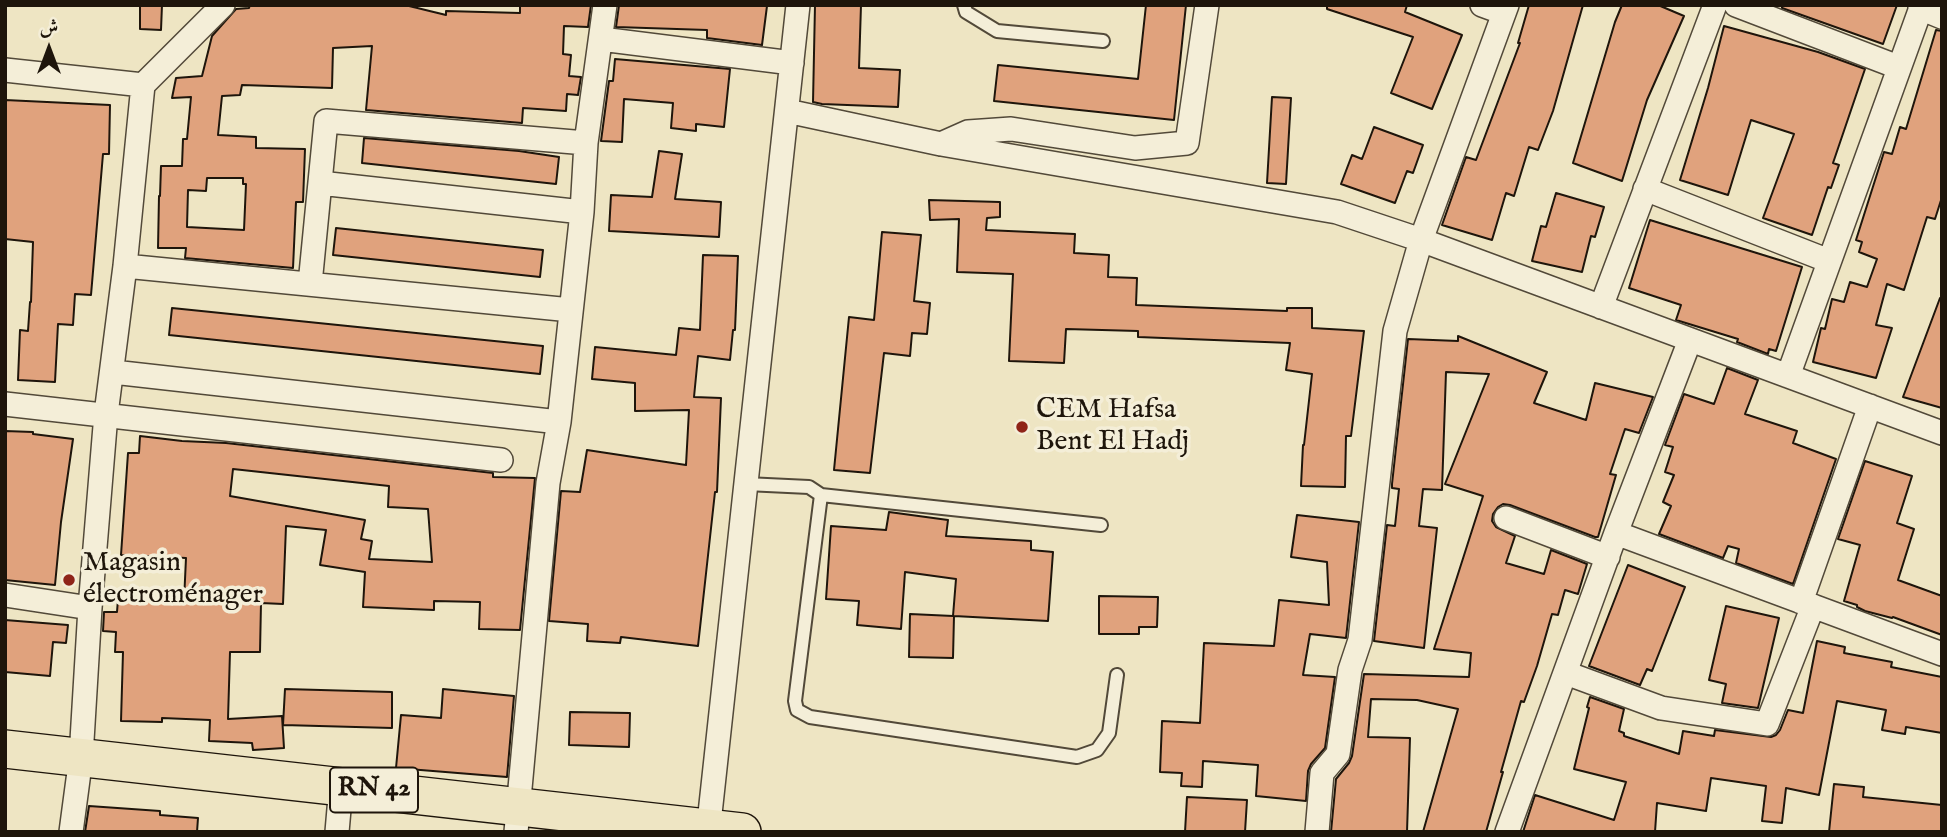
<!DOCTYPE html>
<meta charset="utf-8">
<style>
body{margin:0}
#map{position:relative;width:1947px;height:837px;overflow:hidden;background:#eee5c3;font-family:"IM FELL English",Amiri,serif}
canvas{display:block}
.frame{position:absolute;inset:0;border:7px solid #1e150b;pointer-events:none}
.north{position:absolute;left:14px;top:14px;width:70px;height:70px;-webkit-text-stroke:5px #f4eed8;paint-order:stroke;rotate:0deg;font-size:19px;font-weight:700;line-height:28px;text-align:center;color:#1e150b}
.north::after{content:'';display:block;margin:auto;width:24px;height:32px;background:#1e150b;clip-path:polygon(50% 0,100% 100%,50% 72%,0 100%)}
</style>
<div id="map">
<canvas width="1947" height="837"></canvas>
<div class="frame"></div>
<div class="north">ش</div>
</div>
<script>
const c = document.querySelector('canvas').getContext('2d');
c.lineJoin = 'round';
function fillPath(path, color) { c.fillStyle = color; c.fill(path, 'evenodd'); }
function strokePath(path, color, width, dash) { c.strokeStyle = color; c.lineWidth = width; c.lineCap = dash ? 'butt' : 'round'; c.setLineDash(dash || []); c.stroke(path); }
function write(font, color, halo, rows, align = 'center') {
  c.font = font + ' "IM FELL English",serif'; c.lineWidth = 7; c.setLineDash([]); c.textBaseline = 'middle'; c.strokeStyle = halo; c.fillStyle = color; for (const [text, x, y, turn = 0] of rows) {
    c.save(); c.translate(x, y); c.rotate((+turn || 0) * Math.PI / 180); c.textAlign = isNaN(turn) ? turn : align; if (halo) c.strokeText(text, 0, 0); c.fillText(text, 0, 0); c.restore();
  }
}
const building = new Path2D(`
 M140,5H162L161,30L140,29Z
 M250,5H405L446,15V11L520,13V5H591L588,27L564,26L563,54L571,55L569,76L581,77L578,95L567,94L566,111L523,108L522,123L366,110L372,46L333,48L332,88L242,85L240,95L222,96L218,135L256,137V148L305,149L303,202H296L293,268L185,258L186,248H158L159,196H160L161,166H182L183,139H187L191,97L172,98L176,78L202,76L212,36L236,9L249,8ZM207,178H243V184H246L244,230L187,227L188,190L206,191Z
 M619,5L767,6L762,45L707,38V30L616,27Z
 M815,5H861L859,68L900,70L898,107L822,104L813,102Z
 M1146,5H1186L1174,120L994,101L998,65L1138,79Z
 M1327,5H1407L1405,12L1462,35L1432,109L1391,93L1413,37L1327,9Z
 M1529,5H1583L1553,111L1538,150L1529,147L1514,196L1506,193L1492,240L1442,225L1466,157L1476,160L1520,43H1518Z
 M1622,5H1658L1684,16L1647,100L1622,181L1573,163L1615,22Z
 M1782,5H1897L1883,44L1782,8Z
 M1724,26L1818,52L1865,69L1833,163L1839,165L1831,188L1828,187L1812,235L1763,218L1794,134L1751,120L1728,195L1680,180L1708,88Z
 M1936,30L1942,31V197L1935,219L1927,217L1904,290L1887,284L1876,325L1892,328L1876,378L1813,362L1821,328L1825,329L1832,299L1844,302L1850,282L1867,287L1877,259L1859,252L1862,242L1856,240L1884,152L1892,154L1900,127L1906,129Z
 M615,59L730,69L724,127L696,124V131L671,128L673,103L624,99L622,142L601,141L609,81H613Z
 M1272,97L1291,98L1286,184L1267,183Z
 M5,100L110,105L109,154H103L91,295L75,294L73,325L58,324L55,382L18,380L20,330L28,331L30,302H31L33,242L5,239Z
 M1374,127L1423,145L1413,173L1407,171L1395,203L1341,184L1352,155L1362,159Z
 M364,138L519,151L559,157L556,184L362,163Z
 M659,151L682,154L675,199L721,202L719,237L609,231L611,195L652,197Z
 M1556,193L1604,207L1595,237L1591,236L1582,272L1532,261L1541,226L1546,227Z
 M929,200L1000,202V217L987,218L986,230L1075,234L1074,253L1109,255L1108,277L1137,278L1136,305L1287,311V308H1312V328L1364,331L1351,436H1346L1345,487L1301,486L1303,445H1304L1312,374L1286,370L1290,343L1138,337V331L1066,329L1064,363L1009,361L1013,274L957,272L959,219L930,220Z
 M1650,220L1802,267L1776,351L1769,349L1768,354L1737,342L1738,339L1676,320L1681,305L1629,288Z
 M336,228L543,250L540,277L333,255Z
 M882,232L921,235L914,301L930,303L927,334L912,333L910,356L884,353L870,473L834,470L849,317L874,320Z
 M703,255L738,256L735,330H733L730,360L698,356L694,397L721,398L717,492H715L698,646L621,637L620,643L587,641L588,624L549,621L561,491L580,492L587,450L686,465L689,410L635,411V383L592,379L595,347L676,355L679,328L700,330Z
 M1940,298H1942V408L1903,397Z
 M172,308L543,346L540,374L169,335Z
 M1458,336L1547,372L1534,403L1586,420L1595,383L1653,397L1639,433L1625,429L1610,474L1616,475L1598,537H1595L1510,505L1503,504L1498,507L1493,514L1492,521L1496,527L1515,536L1506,563L1544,574L1551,550L1587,564L1578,594L1565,590L1558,615L1552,614L1537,666L1524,702L1521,701L1501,772H1503L1486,832H1423L1458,709L1417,700L1371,699L1368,737L1410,738L1407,832H1331L1336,779L1349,763L1352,756L1364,674L1469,677L1471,653L1434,649L1483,496L1445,484L1489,374L1446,372L1442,490L1423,489L1419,526L1437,528L1424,648L1374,641L1387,525L1395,526L1399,489L1392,488V484L1408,339L1458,341Z
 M1727,368L1758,380L1745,414L1797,431L1793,443L1836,459L1793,584L1736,563L1739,549L1728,546L1723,558L1659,534L1671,506L1663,502L1674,475L1665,472L1673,447L1665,445L1684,394L1714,404Z
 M5,431L33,432V434L73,439L61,522L55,585L5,580Z
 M140,436L182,441L226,443L493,473V477L535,478L520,630L479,629L480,602L434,601V610L363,607L365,572L320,565L326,530L286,526L283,604L261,603L260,652H230L228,719L282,716L284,748L253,750L252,743L209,741L210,720L162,718V722L121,721L123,652H115L116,632L103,631L104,612H117L118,599L184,601L186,558L121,555L128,453H139ZM233,469L389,486L388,507L428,509L432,562L369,559L372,541L361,539L365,520L230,496Z
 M1865,461L1912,476L1897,523L1914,529L1898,580L1942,596V635L1893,617L1892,618L1865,611L1857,607V605L1844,601L1860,545L1838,539Z
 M889,512L948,520L946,536L1031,541V550L1053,552L1048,621L954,616L953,658L909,657L910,614L953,616L956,579L905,572L901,629L857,625L859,601L826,599L831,526L886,530Z
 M1297,515L1359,522L1346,638L1310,634L1303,675L1335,677L1325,748L1311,764L1308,771L1306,801L1256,796L1258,765L1203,761L1202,787L1181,786L1182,773L1160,772L1162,721L1200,723L1204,643L1274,646L1279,600L1329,605L1327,562L1291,557Z
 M1628,565L1685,587L1652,671L1647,669L1640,685L1589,666Z
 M1099,596L1158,597L1157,627H1139V634H1099Z
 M1726,606L1779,618L1758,708L1722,703L1726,684L1709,680Z
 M5,620L68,625L66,643L53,642L50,676L5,672Z
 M1817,641L1845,647L1844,653L1892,662L1891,667L1942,677V733L1906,727L1905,734L1882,730L1886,710L1837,701L1819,795L1786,788L1782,823L1762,821L1766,786L1711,778L1706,811L1657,803L1655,832H1523L1535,795L1614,820L1626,782L1574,769L1589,708L1587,707L1590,697L1624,709L1619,731L1624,733V736L1679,754L1683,731L1714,736L1715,730L1771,737L1776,735L1780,730L1788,710L1803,713Z
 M285,689L392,692V728L283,725Z
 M443,689L514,696L507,777L396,768L401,715L441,718Z
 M570,712L630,713L629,747L569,745Z
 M1834,784L1864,787L1863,797L1942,805V832H1829Z
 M1187,797L1247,800L1245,832H1185Z
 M89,806L160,811V815L198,818L197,832H85Z`);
const service = new Path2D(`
 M964,5L966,12L997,31L1103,41
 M746,484L809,487L821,495L795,701L797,710L810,717L1077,757L1097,750L1109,733L1117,675
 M821,495L1101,525`);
const minor = new Path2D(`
 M1482,5L1504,13
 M1736,5L1898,67
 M1920,8L1942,17
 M601,39L792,63
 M5,70L143,85L125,266L106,414L90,608L81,757L71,832
 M143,85L223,5
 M787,111L941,144L1337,212L1421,240L1942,433
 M941,144L968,132L1011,129L1135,148L1187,143L1207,5
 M320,183L582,212
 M1645,189L1829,261
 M125,266L571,310
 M310,284L326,121L586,143
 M1601,307L1715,5
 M113,372L559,422
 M1788,376L1922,5
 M5,404L501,460
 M1506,518L1608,557
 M1616,533L1942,654
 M5,595L90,608
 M1801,602L1870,406
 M1566,673L1661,708L1767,724L1813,606
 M337,832L341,786
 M516,832L548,483L559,422L582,212L586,143L605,5
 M708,832L798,5
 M1317,832L1322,773L1338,754L1350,670L1360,640L1395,331L1421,240L1507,5
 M1507,832L1616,533L1690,340`);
const primary = new Path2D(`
 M5,749L742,832`);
const markers = [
 [1022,427,7,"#8f2418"],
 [69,580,7,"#8f2418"]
];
const shields = [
 [374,790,88]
];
const shieldNames = [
 ["RN 42",374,790]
];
const poiNames = [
 ["CEM Hafsa",1036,411],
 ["Bent El Hadj",1036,443],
 ["Magasin",83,564],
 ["électroménager",83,596]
];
fillPath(building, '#e0a27d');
strokePath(building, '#1e150b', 2);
strokePath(service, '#524939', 16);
strokePath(minor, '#524939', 26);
strokePath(primary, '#1e150b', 40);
strokePath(service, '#f4eed8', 12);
strokePath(minor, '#f4eed8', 23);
strokePath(primary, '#eee5c3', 37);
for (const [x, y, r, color] of markers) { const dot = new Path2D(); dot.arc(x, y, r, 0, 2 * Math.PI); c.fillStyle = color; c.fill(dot); strokePath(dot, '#f4eed8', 2.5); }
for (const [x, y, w] of shields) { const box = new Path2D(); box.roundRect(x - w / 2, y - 22.5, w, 45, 5); c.fillStyle = '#f4eed8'; c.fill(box); strokePath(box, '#1e150b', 2); }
write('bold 26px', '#1e150b', null, shieldNames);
write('28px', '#1e150b', '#f4eed8', poiNames, 'left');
</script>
